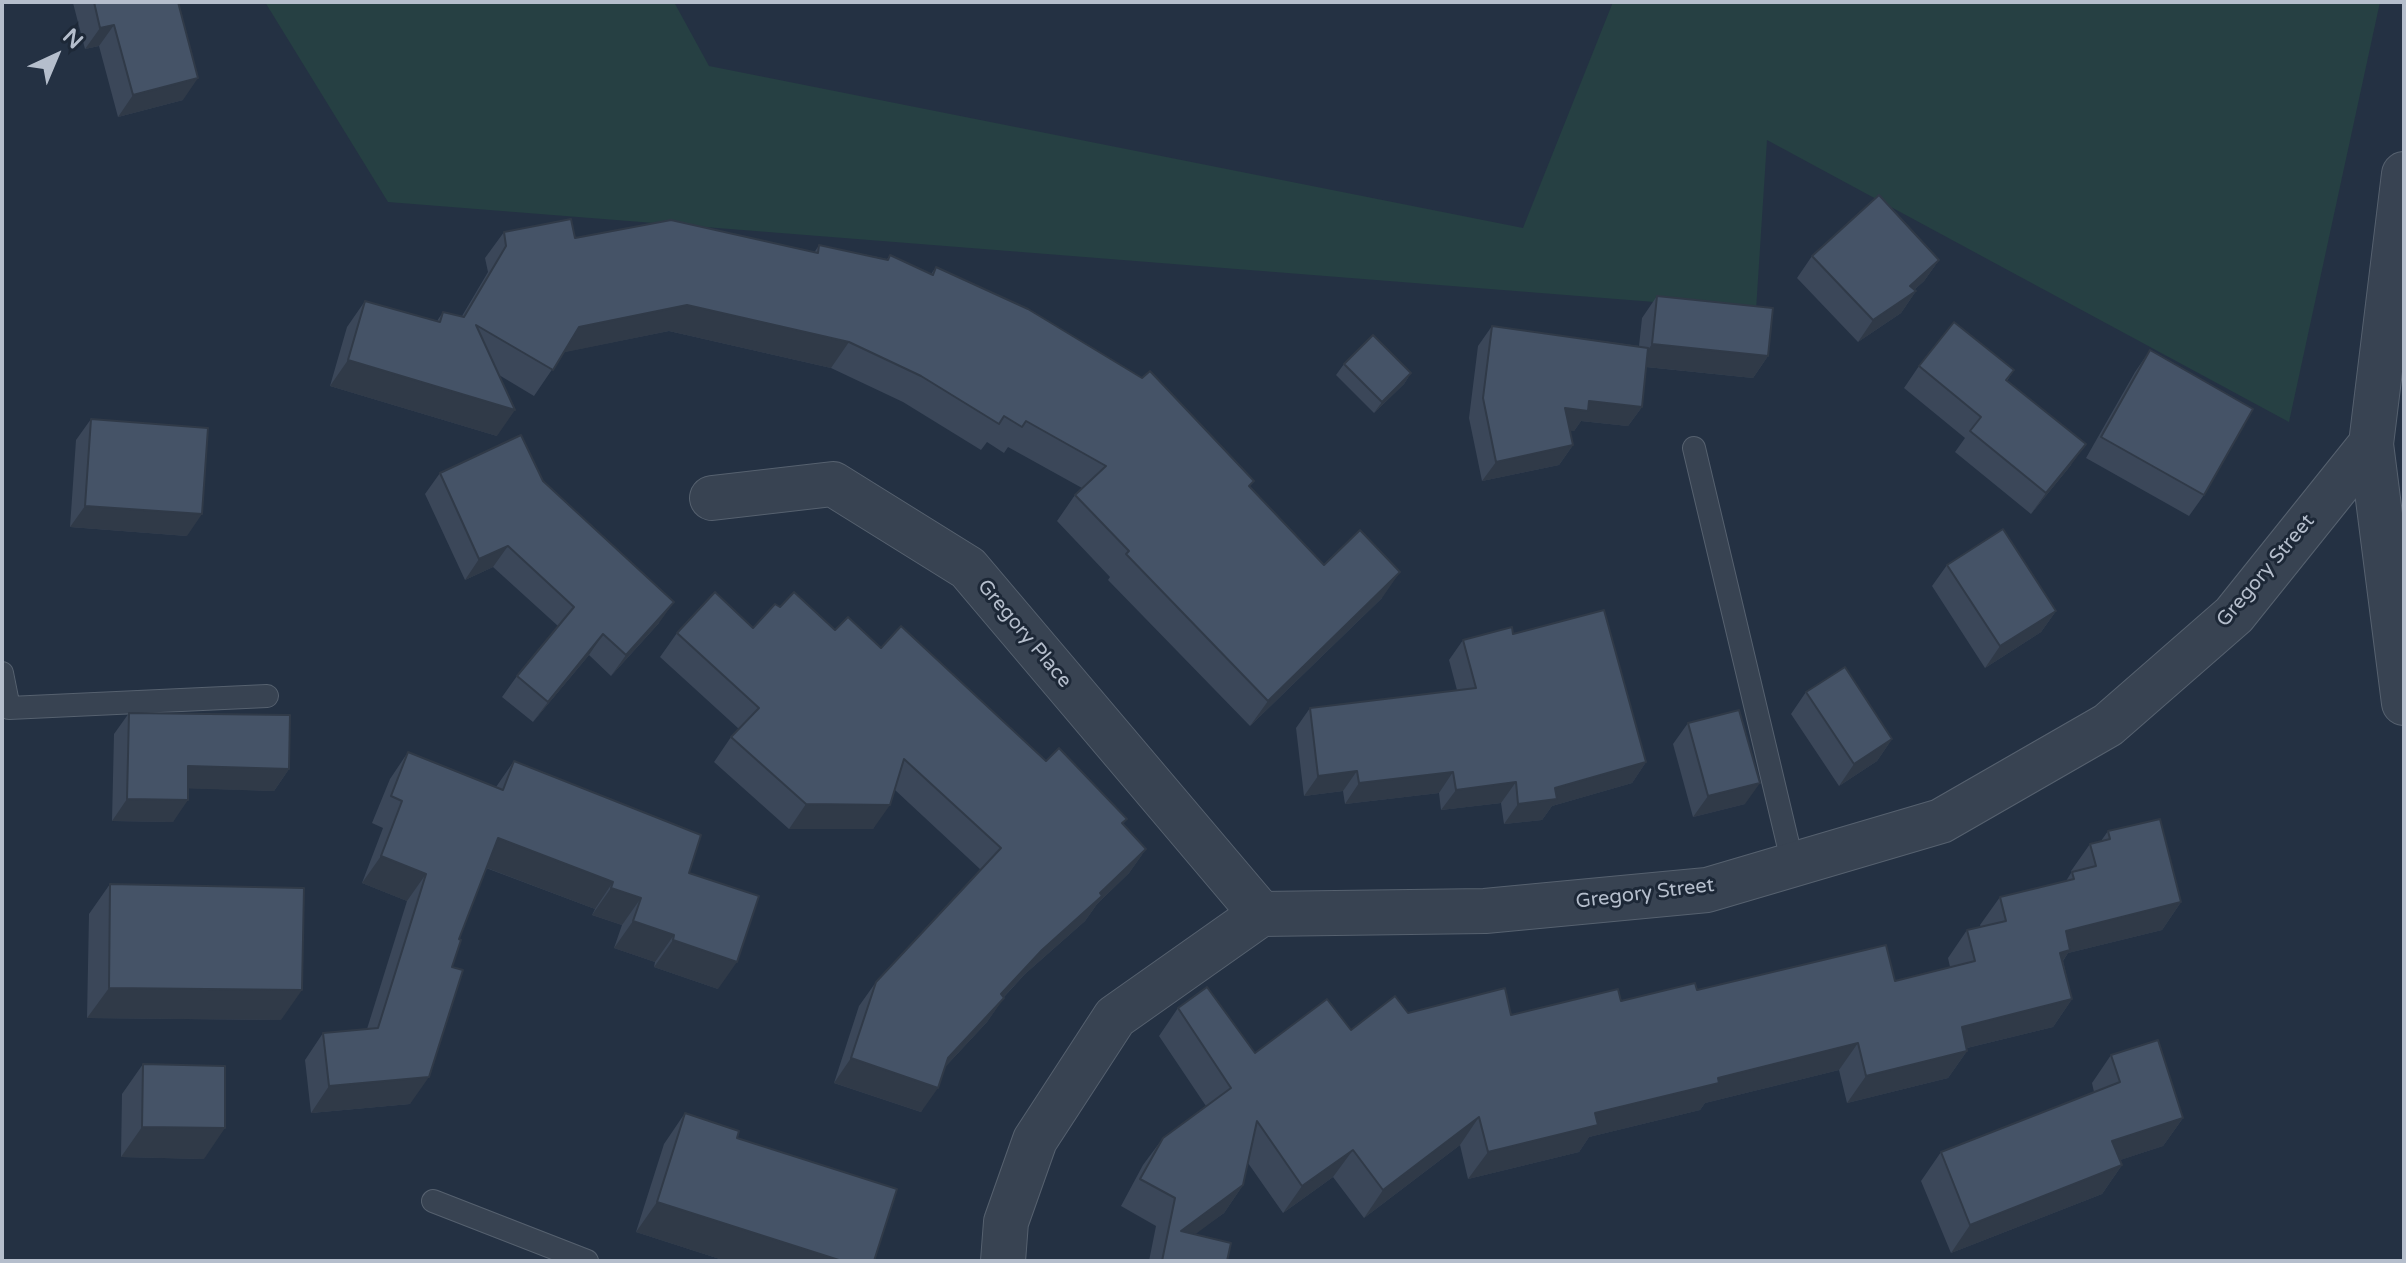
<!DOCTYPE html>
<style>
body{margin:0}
#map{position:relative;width:2406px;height:1263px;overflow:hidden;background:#243143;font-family:"Varela Round",sans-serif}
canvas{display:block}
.frame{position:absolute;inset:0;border:4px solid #b5becc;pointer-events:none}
.north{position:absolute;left:16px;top:16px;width:80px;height:80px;-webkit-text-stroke:6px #1d2837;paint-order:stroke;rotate:44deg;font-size:22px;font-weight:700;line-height:32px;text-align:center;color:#b5becc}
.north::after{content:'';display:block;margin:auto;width:28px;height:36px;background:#b5becc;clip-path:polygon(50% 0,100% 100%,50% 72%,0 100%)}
</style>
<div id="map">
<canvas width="2406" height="1263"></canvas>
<div class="frame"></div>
<div class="north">N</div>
</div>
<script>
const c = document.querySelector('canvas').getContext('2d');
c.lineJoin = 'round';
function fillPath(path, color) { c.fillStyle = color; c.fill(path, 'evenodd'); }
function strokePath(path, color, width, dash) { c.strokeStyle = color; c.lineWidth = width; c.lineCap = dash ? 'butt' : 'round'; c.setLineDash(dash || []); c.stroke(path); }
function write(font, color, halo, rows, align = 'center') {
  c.font = font + ' "Varela Round",sans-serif'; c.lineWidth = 6; c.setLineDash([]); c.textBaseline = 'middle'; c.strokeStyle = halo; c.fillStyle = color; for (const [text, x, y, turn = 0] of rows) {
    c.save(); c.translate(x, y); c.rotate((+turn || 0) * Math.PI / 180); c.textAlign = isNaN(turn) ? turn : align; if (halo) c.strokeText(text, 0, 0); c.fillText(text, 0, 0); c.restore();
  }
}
const green = new Path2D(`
 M265,2H674L709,66L1523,228L1613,2H2380L2289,422L1767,140L1756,310L388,202Z`);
const lane = new Path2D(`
 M1694,448L1793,865
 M2,673L9,708L267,696
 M433,1201L587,1261`);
const street = new Path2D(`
 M2404,174L2371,444L2404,703
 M712,498L833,484L968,568L1261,914
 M1003,1261L1006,1222L1035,1140L1115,1017L1261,914L1485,911L1707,890L1941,821L2108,725L2234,615L2371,444`);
const wall = new Path2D(`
 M74,2H178L183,100L118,117L99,46L85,49L73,3Z
 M504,232L814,253L819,245L887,259L890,255L931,274L936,267L1250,487L1324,565L1382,598L1250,726L1108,580L1110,577L1057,521L1075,495L1082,488L1008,447L1004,453L987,442L981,450L903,402L831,368L669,331L564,352L534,396L499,375L497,436L330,386L347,327L365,301L437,321L443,312L462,316L488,272L485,258Z
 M1812,256L1939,260L1924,281L1914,290L1916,291L1901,313L1858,342L1797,278Z
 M1657,296L1768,356L1753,378L1646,367L1642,407L1628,426L1581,421L1574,431L1570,430L1573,445L1559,465L1482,481L1469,418L1478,346L1492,326L1639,346L1642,318Z
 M2150,350L2204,495L2189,516L2086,458L2135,372Z
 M1344,364L1411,373L1404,384L1374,413L1336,375Z
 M1919,366L2014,370L2007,381L2071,465L2031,514L1955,452L1965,438L1904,388Z
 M91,419L187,536L70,527L76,440Z
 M440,473L543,481L659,623L611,676L589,655L533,722L502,697L517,676L558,626L493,567L465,580L425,494Z
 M1947,565L2056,611L2041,632L1985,668L1932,586Z
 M780,607L835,630L881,648L1127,819L1123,824L1146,849L1129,873L1097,904L1085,921L1025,974L1004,997L987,1022L945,1067L921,1112L834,1083L859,1006L876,982L981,870L895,790L873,829H789L714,762L731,737L739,729L660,657L677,633L753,628Z
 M1513,634L1646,762L1632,783L1552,806L1542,820L1504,824L1501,803L1441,810L1439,793L1345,804L1343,791L1304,796L1296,728L1310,708L1457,690L1449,660L1463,640Z
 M1806,692L1892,739L1877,761L1839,786L1791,714Z
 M129,713L289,769L274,791L188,788L173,822L112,821L114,734Z
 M1688,723L1745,804L1693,817L1673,744Z
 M408,752L496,787L514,761L689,873L718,989L654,967L655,962L614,948L622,925L592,915L595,909L486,868L459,939L410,1104L311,1113L305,1060L323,1033L367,1029L407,901L362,883L383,828L372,823L390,779Z
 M2108,831L2181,902L2162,930L2068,953L2063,961L2072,999L2053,1027L1967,1048V1051L1948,1078L1847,1103L1839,1070L1705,1103L1700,1110L1589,1137L1579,1152L1468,1179L1460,1145L1364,1218L1333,1177L1283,1213L1248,1163L1243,1185L1224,1213L1194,1234L1227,1261H1149L1156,1226L1121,1206L1143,1165L1163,1138L1206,1106L1159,1036L1178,1008L1255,1053L1351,1030L1408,1013L1511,1015L1697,990L1895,981L1950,967L1948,958L1967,930L1981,927L1980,925L2000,897L2066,881L2071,873V871L2090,844L2101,841Z
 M110,884L281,1020L87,1018L89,914Z
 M2111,1055L2183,1118L2163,1146L2120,1160L2122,1165L2102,1194L1951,1253L1921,1181L1941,1152L2094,1092L2092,1083Z
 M143,1064L204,1159L121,1157L122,1094Z
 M685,1113L737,1138L874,1261H726L636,1232L664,1144Z`);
const shadedWall = new Path2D(`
 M114,25L99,46L85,49L100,28Z
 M198,78L183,100L118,117L133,95Z
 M1939,260L1924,281L1904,299L1916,291L1901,313L1858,342L1873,320Z
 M687,305L849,342L831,368L669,331L561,353L579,327Z
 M1652,344L1768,356L1753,378L1637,366Z
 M348,360L515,410L497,436L330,386Z
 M1411,373L1404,384L1374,413L1382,402Z
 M1589,401L1642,407L1628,426L1581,421L1574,431L1551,428L1565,408Z
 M2086,444L2071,465L2031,514L2046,493Z
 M1573,445L1559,465L1482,481L1496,462Z
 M85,506L202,514L187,536L70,527Z
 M508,546L493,567L465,580L479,559Z
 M1400,572L1382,598L1250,726L1268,701Z
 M674,602L659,623L611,676L626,655Z
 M2056,611L2041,632L1985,668L2000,646Z
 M603,634L589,655L533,722L548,702Z
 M1892,739L1877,761L1839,786L1854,764Z
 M1646,762L1632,783L1552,806L1542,820L1504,824L1518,804L1555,788Z
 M188,766L289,769L274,791L173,788Z
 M1357,771L1343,791L1304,796L1318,776Z
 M1453,772L1439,793L1345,804L1359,783Z
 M1516,782L1501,803L1441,810L1456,790Z
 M1760,783L1745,804L1693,817L1708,796Z
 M127,799L188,800L173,822L112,821Z
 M806,804L890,805L873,829H789Z
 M498,838L613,882L595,909L479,865Z
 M1146,849L1129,873L1097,904L1085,921L1025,974L984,1018L1001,994L1042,950Z
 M381,856L426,874L407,901L362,883Z
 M611,888L641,898L622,925L592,915Z
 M2181,902L2162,930L2068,953L2051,978L2066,931Z
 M633,921L674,935L655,962L614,948Z
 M673,940L737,962L718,989L654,967Z
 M109,988L302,990L281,1020L87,1018Z
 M1004,998L987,1022L931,1082L948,1058Z
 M2072,999L2053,1027L1942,1054L1962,1027Z
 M1858,1043L1839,1070L1705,1103L1700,1110L1589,1137L1579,1152L1468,1179L1488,1152L1595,1113L1718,1078Z
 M1967,1051L1948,1078L1847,1103L1866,1076Z
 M851,1058L938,1088L921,1112L834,1083Z
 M429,1077L410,1104L311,1113L329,1086Z
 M1479,1117L1460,1145L1364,1218L1383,1190Z
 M2183,1118L2163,1146L2093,1169L2112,1141Z
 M142,1127L225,1128L204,1159L121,1157Z
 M1353,1150L1333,1177L1283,1213L1302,1186Z
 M2122,1165L2102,1194L1951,1253L1970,1225Z
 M1243,1185L1224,1213L1162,1259L1181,1231Z
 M657,1202L842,1261H726L636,1232Z`);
const building = new Path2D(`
 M94,2H178L198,78L133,95L114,25L100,28Z
 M1879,195L1939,260L1910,286L1916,291L1873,320L1812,256Z
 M571,219L575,238L671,220L818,253L819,245L888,260L890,255L933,275L936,267L1028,309L1142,378L1150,371L1254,481L1249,486L1324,565L1360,530L1400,572L1268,701L1126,554L1129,551L1075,495L1106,466L1026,421L1022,427L1004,416L999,424L921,376L849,342L687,305L579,327L553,370L476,325L515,410L348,360L365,301L440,322L443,312L464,317L506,246L504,232Z
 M1657,296L1773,308L1768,356L1652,344Z
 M1954,322L2014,370L2006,380L2086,444L2046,493L1970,431L1981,417L1919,366Z
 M1492,326L1648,348L1642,407L1589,401L1588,411L1565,408L1573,445L1496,462L1483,398Z
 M1373,335L1411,373L1382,402L1344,364Z
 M2150,350L2253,409L2204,495L2101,437Z
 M91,419L208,428L202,514L85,506Z
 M521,435L543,481L674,602L626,655L603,634L548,702L517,676L574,607L508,546L479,559L440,473Z
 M2003,529L2056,611L2000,646L1947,565Z
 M715,592L753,628L775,604L780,607L794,592L835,630L848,617L881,648L901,626L1046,761L1059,748L1127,819L1122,823L1146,849L1100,893L1102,896L1042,950L1001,994L1004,998L948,1058L938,1088L851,1058L876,982L1001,848L904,759L890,805L806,804L731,737L759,708L677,633Z
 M1604,610L1646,762L1555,788L1557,799L1518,804L1516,782L1456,790L1453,772L1359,783L1357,771L1318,776L1310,708L1476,688L1463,640L1512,627L1513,634Z
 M1845,667L1892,739L1854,764L1806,692Z
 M1739,710L1760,783L1708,796L1688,723Z
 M129,713L290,715L289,769L188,766V800L127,799Z
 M408,752L503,790L514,761L701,835L689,873L759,896L737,962L673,940L674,935L633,921L641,898L611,888L613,882L498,838L459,939L461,940L452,967L463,970L429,1077L329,1086L323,1033L378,1028L426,874L381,856L402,801L391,796Z
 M2160,819L2181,902L2066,931L2070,950L2060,953L2072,999L1962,1027L1967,1051L1866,1076L1858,1043L1718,1078L1719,1083L1595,1113L1598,1125L1488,1152L1479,1117L1383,1190L1353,1150L1302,1186L1257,1121L1243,1185L1181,1231L1231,1243L1227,1261H1162L1175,1198L1140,1179L1163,1138L1231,1088L1178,1008L1207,987L1255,1053L1327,999L1351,1030L1395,996L1408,1013L1505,988L1511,1015L1618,989L1621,1001L1695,983L1697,990L1886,945L1895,981L1975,961L1967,930L2006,921L2000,897L2074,879L2072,872L2096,866L2090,844L2110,839L2108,831Z
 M110,884L304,888L302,990L109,988Z
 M2158,1040L2183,1118L2112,1141L2122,1165L1970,1225L1941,1152L2120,1082L2111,1055Z
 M143,1064L225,1066V1128L142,1127Z
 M685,1113L739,1131L737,1138L897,1189L874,1261H842L657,1202Z`);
const streetNames = [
 ["Gregory Street",2266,571,-50],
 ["Gregory Place",1024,634,50],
 ["Gregory Street",1645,894,-7]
];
fillPath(green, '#264043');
strokePath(lane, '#56616f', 24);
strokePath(street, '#56616f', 46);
strokePath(lane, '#384352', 22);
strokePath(street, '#384352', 44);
fillPath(wall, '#3b4759');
fillPath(shadedWall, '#303a48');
fillPath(building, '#455367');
strokePath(building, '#303a48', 2);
write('20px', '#b5becc', '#1d2837', streetNames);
</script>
